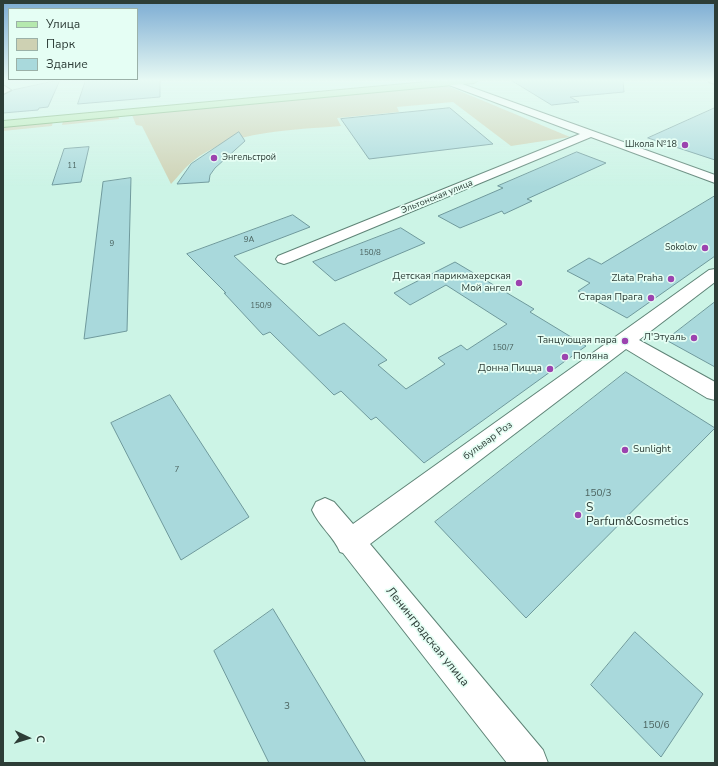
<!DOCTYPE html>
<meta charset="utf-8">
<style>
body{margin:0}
#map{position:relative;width:718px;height:766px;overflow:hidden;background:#ccf4e6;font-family:"Nunito Sans",sans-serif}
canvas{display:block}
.frame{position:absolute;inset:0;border:4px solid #2d3d37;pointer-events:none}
.legend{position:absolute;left:8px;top:8px;width:130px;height:72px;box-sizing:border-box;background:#e5fef4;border:1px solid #9bb1a8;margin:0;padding:5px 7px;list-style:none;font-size:12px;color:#2d3d37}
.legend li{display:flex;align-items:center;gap:8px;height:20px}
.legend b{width:20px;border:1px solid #9bb1a8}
.north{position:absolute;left:8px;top:718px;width:40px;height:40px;-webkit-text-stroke:3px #e5fef4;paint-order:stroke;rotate:94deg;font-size:11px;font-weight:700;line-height:16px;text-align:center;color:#2d3d37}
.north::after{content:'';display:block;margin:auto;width:14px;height:18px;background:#2d3d37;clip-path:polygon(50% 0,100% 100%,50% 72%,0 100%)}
</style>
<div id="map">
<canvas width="718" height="766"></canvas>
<div class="frame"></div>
<ul class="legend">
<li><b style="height:5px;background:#b5e8ae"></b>Улица</li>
<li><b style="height:11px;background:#ced1b3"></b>Парк</li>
<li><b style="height:11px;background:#a9d9dc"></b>Здание</li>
</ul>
<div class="north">С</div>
</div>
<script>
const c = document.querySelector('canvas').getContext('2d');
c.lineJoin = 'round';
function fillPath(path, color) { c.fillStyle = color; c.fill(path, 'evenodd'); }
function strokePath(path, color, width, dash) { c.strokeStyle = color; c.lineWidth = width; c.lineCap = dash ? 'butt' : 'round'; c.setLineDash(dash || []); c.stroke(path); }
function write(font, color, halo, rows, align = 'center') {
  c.font = font + ' "Nunito Sans",sans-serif'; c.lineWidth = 3.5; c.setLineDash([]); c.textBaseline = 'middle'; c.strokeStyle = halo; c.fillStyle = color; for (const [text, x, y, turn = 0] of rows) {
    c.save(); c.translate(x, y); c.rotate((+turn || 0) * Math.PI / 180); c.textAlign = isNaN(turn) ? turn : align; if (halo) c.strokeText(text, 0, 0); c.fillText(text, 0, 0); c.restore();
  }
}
const green = new Path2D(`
 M443,84L570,137L511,146L453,102L397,107L399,112L337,118L341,126C295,130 229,130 192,162C184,168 178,177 171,184L142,126L136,125L132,115Z
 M118,115L119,119L62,125L63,121Z
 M53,121L52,126L3,131V126Z`);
const building = new Path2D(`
 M60,80L48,107L39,108L38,110L3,113V95L13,90Z
 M86,80H160V97L78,104Z
 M511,80H623L624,92L570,97L579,102L552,105Z
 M450,108L493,144L369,159L341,119Z
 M715,108V160L648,138Z
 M239,132L245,141L215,168L210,175L209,182L177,184L191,164Z
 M89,147L81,182L52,185L64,149Z
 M577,152L606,163L527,199L532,201L504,214L502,211L460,228L438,216L503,188L498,186Z
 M131,178L127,331L84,339L103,182Z
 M715,196V256L627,318L578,291L590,283L567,271L589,258L601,264Z
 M293,215L310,227L234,256L319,336L344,323L387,360L378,365L406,389L445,364L438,358L461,345L467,350L507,324L446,285L410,305L394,293L455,262L534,309L530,312L586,346L424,463L376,417L371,420L341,391L334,395L270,332L263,335L224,293H226L187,254Z
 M401,228L425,243L335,281L313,262Z
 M715,302V367L666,340Z
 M626,372L715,428L526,618L435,522Z
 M170,395L249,517L181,560L111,423Z
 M273,609L366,763H269L214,651Z
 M635,632L703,694L661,757L591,685Z`);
const minor = new Path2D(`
 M440,80H451L715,175V183L591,137L290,262L284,264L278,262L276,259L278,256L580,134L441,82Z
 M708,80H715V84L709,82Z
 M3,85L11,90L3,94Z
 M715,269V282L639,340L715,382V400L707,398L626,349L370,544L543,750L548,763H507L343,553L340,552C334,537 319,526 312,510L316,502L325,498L334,502L353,524L709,270Z`);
const major = new Path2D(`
 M448,80H479L474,83L3,127V121Z`);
const markers = [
 [685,145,4,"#9c43af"],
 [214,158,4,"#9c43af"],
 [705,248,4,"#9c43af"],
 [671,279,4,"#9c43af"],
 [519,283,4,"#9c43af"],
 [651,298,4,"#9c43af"],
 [694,338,4,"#9c43af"],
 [625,341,4,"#9c43af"],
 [565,357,4,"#9c43af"],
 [550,369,4,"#9c43af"],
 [625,450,4,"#9c43af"],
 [578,515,4,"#9c43af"]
];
const numberNames = [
 ["11",72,166],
 ["9А",249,240],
 ["9",112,244],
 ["150/8",370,253],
 ["150/9",261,306],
 ["150/7",503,348],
 ["7",177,470]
];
const farPoinames = [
 ["Школа №18",677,145],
 ["Энгельстрой",222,158,"left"],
 ["Sokolov",697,248]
];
const farStreetnames = [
 ["Эльтонская улица",437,197,-22]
];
const poiNames = [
 ["Детская парикмахерская",511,277],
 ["Мой ангел",511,289],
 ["Zlata Praha",663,279],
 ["Старая Прага",643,298],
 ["Л'Этуаль",686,338],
 ["Танцующая пара",617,341],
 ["Поляна",573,357,"left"],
 ["Донна Пицца",542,369],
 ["Sunlight",633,450,"left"]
];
const streetNames = [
 ["бульвар Роз",488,441,-36]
];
const nearNumbernames = [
 ["150/3",598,494],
 ["3",287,707],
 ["150/6",656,726]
];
const nearPoinames = [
 ["S",586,508],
 ["Parfum&Cosmetics",586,522]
];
const nearStreetnames = [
 ["Ленинградская улица",427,637,51]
];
fillPath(green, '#ced1b3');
fillPath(building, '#a9d9dc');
strokePath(building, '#6f999c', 1);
strokePath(minor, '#5f8477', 2);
strokePath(major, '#66a261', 2);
fillPath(minor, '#fff');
fillPath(major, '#b5e8ae');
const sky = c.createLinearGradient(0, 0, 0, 187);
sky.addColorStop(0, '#7cacd3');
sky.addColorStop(0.43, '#e8faf4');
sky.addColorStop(1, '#e8faf400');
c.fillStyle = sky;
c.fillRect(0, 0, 718, 187);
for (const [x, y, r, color] of markers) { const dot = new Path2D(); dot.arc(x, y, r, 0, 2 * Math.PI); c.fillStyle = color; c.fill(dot); strokePath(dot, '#e5fef4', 1.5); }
write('8px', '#4c6460', null, numberNames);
write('9px', '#2d3d37', '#e5fef4', farPoinames, 'right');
write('9px', '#2d3d37', '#e5fef4', farStreetnames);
write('10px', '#2d3d37', '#e5fef4', poiNames, 'right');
write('10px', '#2d3d37', '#e5fef4', streetNames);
write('10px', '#4c6460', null, nearNumbernames);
write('12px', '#2d3d37', '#e5fef4', nearPoinames, 'left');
write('12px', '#2d3d37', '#e5fef4', nearStreetnames);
</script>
